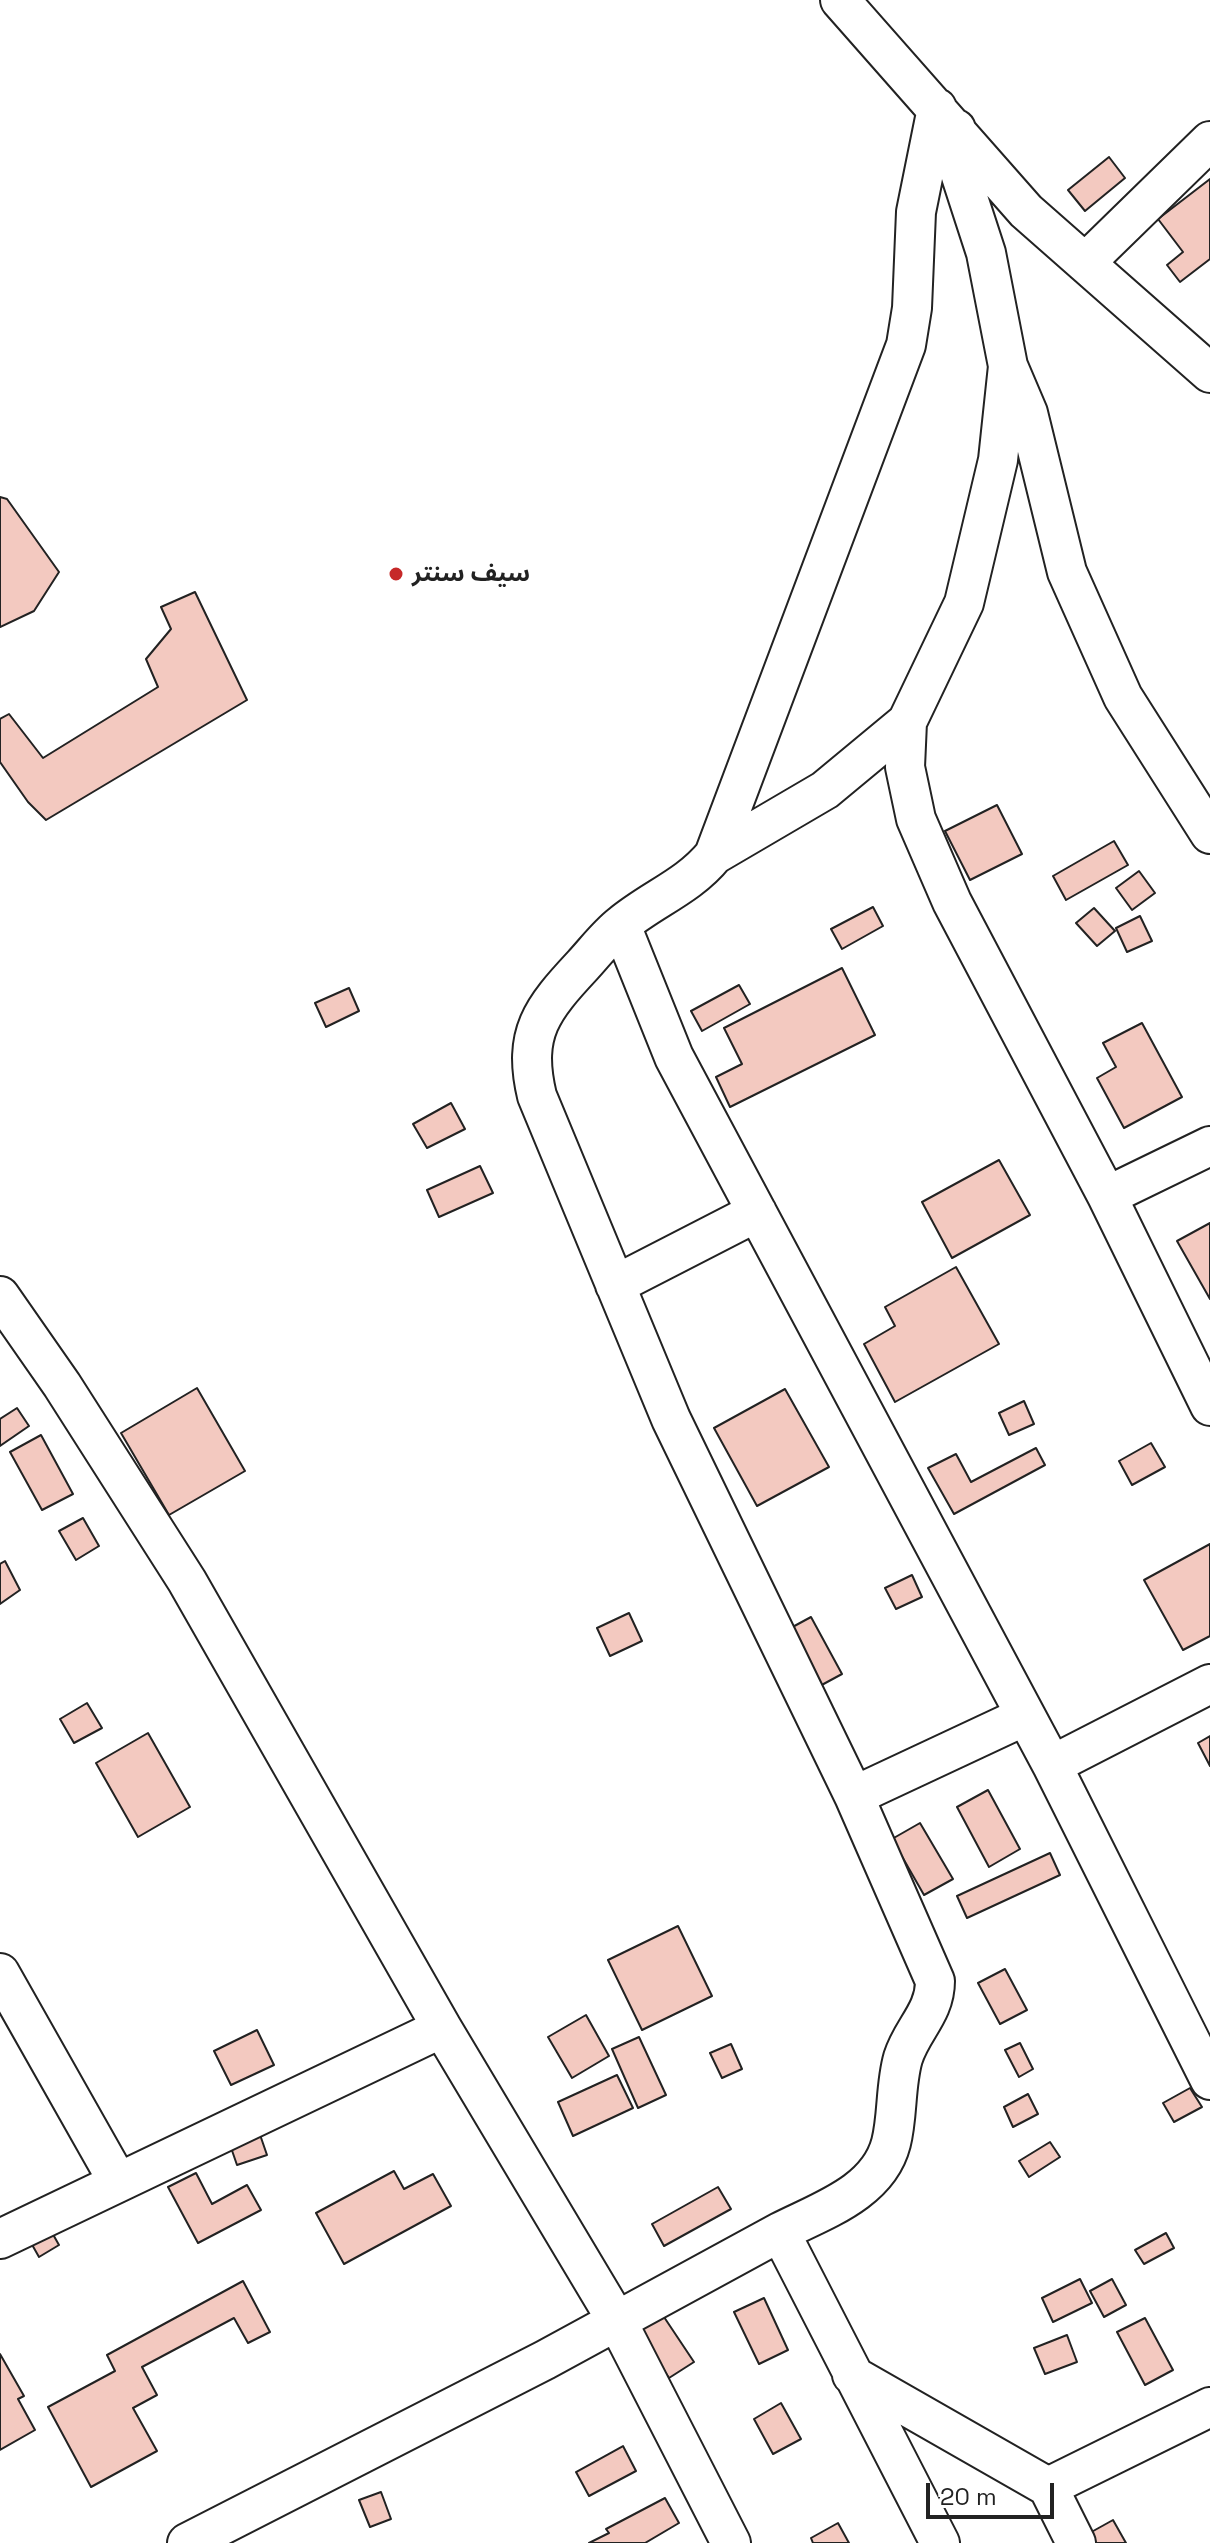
<!DOCTYPE html>
<meta charset="utf-8">
<style>
body{margin:0}
#map{position:relative;width:1210px;height:2543px;overflow:hidden;background:#fff;font-family:"Space Grotesk",sans-serif}
canvas{display:block}
.scale{position:absolute;left:926px;top:2483px;width:128px;height:36px;box-sizing:border-box;border:4px solid #222;border-top:0;padding-left:10px;font-size:24px;line-height:28px;white-space:nowrap;color:#222;-webkit-text-stroke:6px #fff;paint-order:stroke}
</style>
<div id="map">
<canvas width="1210" height="2543"></canvas>
<div class="scale">20 m</div>
</div>
<script>
const c = document.querySelector('canvas').getContext('2d');
c.lineJoin = 'round';
function fillPath(path, color) { c.fillStyle = color; c.fill(path, 'evenodd'); }
function strokePath(path, color, width, dash) { c.strokeStyle = color; c.lineWidth = width; c.lineCap = dash ? 'butt' : 'round'; c.setLineDash(dash || []); c.stroke(path); }
function write(font, color, halo, rows, align = 'center') {
  c.font = font + ' "Space Grotesk","Noto Sans Arabic",sans-serif'; c.lineWidth = 6; c.setLineDash([]); c.textBaseline = 'middle'; c.strokeStyle = halo; c.fillStyle = color; for (const [text, x, y, turn = 0] of rows) {
    c.save(); c.translate(x, y); c.rotate((+turn || 0) * Math.PI / 180); c.textAlign = isNaN(turn) ? turn : align; if (halo) c.strokeText(text, 0, 0); c.fillText(text, 0, 0); c.restore();
  }
}
const building = new Path2D(`
 M1109,157L1125,178L1085,211L1068,190Z
 M1210,179V259L1180,282L1167,265L1183,252L1158,219Z
 M0,497L7,499L59,572L34,611L0,627Z
 M195,592L247,700L46,820L28,802L0,762V719L9,714L43,758L158,687L146,659L171,629L161,607Z
 M997,805L1022,854L970,880L945,831Z
 M1114,841L1128,865L1066,900L1053,876Z
 M1139,871L1155,893L1132,910L1116,888Z
 M873,907L883,926L842,949L831,929Z
 M1094,908L1115,931L1097,946L1076,923Z
 M1140,916L1152,941L1127,952L1116,928Z
 M842,968L875,1035L730,1107L716,1077L742,1064L724,1028Z
 M739,985L750,1004L702,1031L691,1011Z
 M349,988L359,1011L326,1027L315,1003Z
 M1142,1023L1182,1097L1124,1128L1097,1078L1116,1067L1103,1043Z
 M451,1103L465,1129L427,1148L413,1124Z
 M999,1160L1030,1215L952,1258L922,1202Z
 M480,1166L493,1193L439,1217L427,1190Z
 M1210,1223V1299L1177,1241Z
 M956,1267L999,1344L895,1402L864,1344L895,1326L885,1307Z
 M197,1388L245,1471L169,1515L121,1433Z
 M785,1389L829,1467L757,1506L714,1428Z
 M1024,1401L1034,1424L1009,1435L999,1413Z
 M17,1408L29,1426L0,1446V1419Z
 M41,1435L73,1494L42,1510L10,1452Z
 M1151,1443L1165,1467L1132,1485L1119,1461Z
 M1036,1448L1045,1465L954,1514L928,1468L956,1454L971,1482Z
 M83,1518L99,1546L76,1560L59,1531Z
 M1210,1544V1636L1183,1650L1144,1580Z
 M5,1561L20,1590L0,1604V1564Z
 M912,1575L922,1597L896,1609L885,1588Z
 M629,1613L642,1641L610,1656L597,1628Z
 M811,1617L842,1674L818,1687L787,1630Z
 M87,1703L102,1728L74,1743L60,1719Z
 M148,1733L190,1807L138,1837L96,1763Z
 M1210,1736V1766L1198,1743Z
 M988,1790L1020,1849L989,1867L957,1807Z
 M920,1823L953,1879L924,1895L892,1839Z
 M1050,1853L1060,1875L967,1918L957,1896Z
 M678,1926L712,1996L642,2030L608,1960Z
 M1005,1969L1027,2010L1000,2024L978,1983Z
 M586,2015L609,2056L572,2078L548,2037Z
 M257,2030L274,2065L231,2085L214,2051Z
 M639,2037L666,2095L638,2108L612,2049Z
 M1020,2043L1033,2069L1019,2077L1005,2050Z
 M731,2044L742,2069L722,2078L710,2053Z
 M617,2075L633,2108L573,2136L558,2102Z
 M1190,2088L1202,2107L1174,2122L1163,2103Z
 M1028,2094L1038,2114L1013,2127L1004,2107Z
 M257,2126L267,2155L237,2165L227,2136Z
 M1050,2142L1060,2157L1029,2177L1019,2161Z
 M394,2171L404,2189L433,2174L451,2206L344,2264L316,2213Z
 M196,2173L212,2204L247,2185L261,2210L198,2243L168,2187Z
 M718,2187L731,2209L664,2246L652,2224Z
 M46,2222L59,2245L39,2257L26,2234Z
 M1166,2233L1174,2248L1144,2264L1135,2250Z
 M1080,2279L1092,2303L1053,2322L1042,2298Z
 M1112,2279L1126,2305L1104,2317L1090,2291Z
 M243,2281L270,2332L248,2343L234,2318L142,2367L157,2395L133,2408L157,2451L91,2487L48,2407L115,2371L107,2355Z
 M764,2298L788,2350L759,2364L734,2312Z
 M658,2308L694,2362L669,2378L634,2325Z
 M1145,2318L1173,2370L1145,2385L1117,2332Z
 M1067,2335L1077,2362L1045,2374L1034,2348Z
 M0,2354L24,2396L18,2399L35,2430L0,2450Z
 M781,2403L801,2439L773,2454L754,2419Z
 M623,2446L636,2471L589,2496L576,2472Z
 M381,2492L391,2519L370,2527L359,2500Z
 M665,2498L679,2523L645,2543H589L609,2533L606,2529Z
 M1113,2520L1126,2543H1091L1086,2535Z
 M838,2523L849,2543H813L811,2538Z`);
const street = new Path2D(`
 M840,0L1026,211L1210,373
 M956,129L960,173L986,253L1008,366L1028,413L1067,572L1123,697L1210,834
 M1085,263L1210,141
 M1008,366L998,460L964,603L907,722L905,767L916,819L952,902L1107,1196L1210,1406
 M714,855L825,790L907,722
 M621,925L674,1057L1052,1765L1210,2080
 M1107,1196L1210,1146
 M615,1285L757,1212
 M0,1296L62,1385L187,1581L442,2028L617,2321L731,2543
 M1052,1765L1210,1684
 M854,1796L1025,1716
 M0,1973L117,2180
 M780,2232C821,2211 878,2193 891,2143C898,2116 895,2086 903,2058C912,2029 935,2013 935,1981L854,1796L671,1419L537,1096C522,1033 542,1009 583,965C595,952 607,936 621,925C652,899 688,887 714,855L906,345L912,308L916,212L937,108
 M0,2239L442,2028
 M852,2375L1048,2487L1076,2543
 M1048,2487L1210,2407
 M187,2543L545,2360L780,2232L940,2543`);
const markers = [
 [396,574,8,"#c62828"]
];
const poiNames = [
 ["سيف سنتر",412,574]
];
fillPath(building, '#f3c9c0');
strokePath(building, '#222', 2);
strokePath(street, '#222', 42);
strokePath(street, '#fff', 38);
for (const [x, y, r, color] of markers) { const dot = new Path2D(); dot.arc(x, y, r, 0, 2 * Math.PI); c.fillStyle = color; c.fill(dot); strokePath(dot, '#fff', 3); }
write('bold 24px', '#222', '#fff', poiNames, 'left');
</script>
